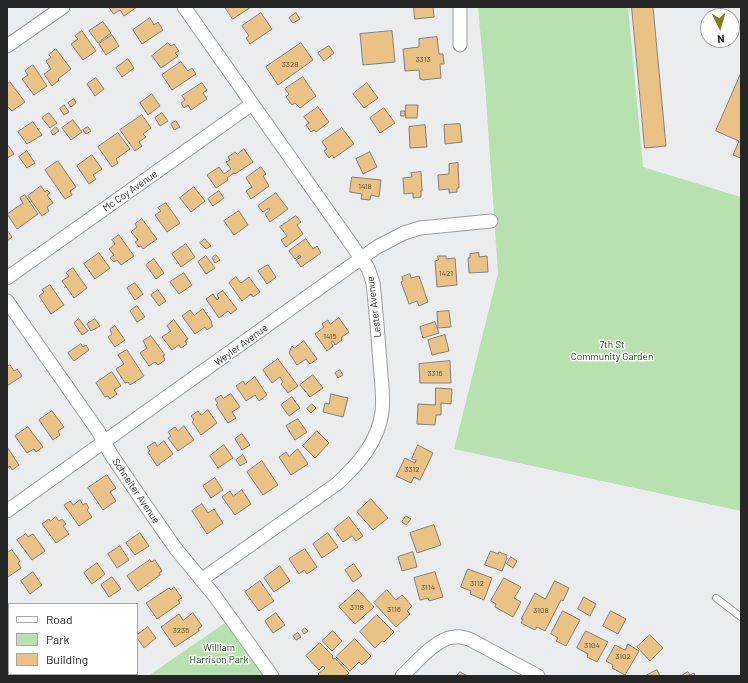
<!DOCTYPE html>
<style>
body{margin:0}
#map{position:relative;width:748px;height:683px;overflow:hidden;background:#ebecee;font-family:Barlow,sans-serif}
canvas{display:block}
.frame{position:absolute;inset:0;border:8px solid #262627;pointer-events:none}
.legend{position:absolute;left:8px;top:603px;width:130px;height:72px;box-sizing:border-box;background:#fff;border:1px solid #a8a8a9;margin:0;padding:5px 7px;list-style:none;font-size:12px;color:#262627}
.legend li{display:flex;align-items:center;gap:8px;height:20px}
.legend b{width:20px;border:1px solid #a8a8a9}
.north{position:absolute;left:700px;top:8px;width:40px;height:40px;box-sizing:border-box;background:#fff;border:1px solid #a8a8a9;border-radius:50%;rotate:175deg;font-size:11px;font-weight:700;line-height:16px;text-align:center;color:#262627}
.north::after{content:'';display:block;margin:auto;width:14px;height:18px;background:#887c21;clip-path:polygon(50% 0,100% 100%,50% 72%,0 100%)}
</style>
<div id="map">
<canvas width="748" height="683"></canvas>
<div class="frame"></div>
<ul class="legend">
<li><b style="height:5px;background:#fff"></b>Road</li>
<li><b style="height:11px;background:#b7e1ae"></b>Park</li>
<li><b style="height:11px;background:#eac285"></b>Building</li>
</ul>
<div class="north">N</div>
</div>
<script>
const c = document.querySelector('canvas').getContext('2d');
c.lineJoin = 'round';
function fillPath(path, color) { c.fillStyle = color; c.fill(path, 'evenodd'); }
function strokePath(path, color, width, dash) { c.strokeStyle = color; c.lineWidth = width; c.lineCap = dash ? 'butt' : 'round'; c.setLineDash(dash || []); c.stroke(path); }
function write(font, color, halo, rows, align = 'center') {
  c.font = font + ' Barlow,sans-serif'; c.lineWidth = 3; c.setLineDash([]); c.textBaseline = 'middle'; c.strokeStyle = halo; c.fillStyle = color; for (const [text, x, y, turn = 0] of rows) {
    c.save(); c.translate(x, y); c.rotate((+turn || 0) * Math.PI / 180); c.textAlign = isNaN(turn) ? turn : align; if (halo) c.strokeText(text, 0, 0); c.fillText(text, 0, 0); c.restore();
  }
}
const green = new Path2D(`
 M478,7H628L643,167L741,197V511L454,449L498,273L485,84Z
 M225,623L263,676H148Z`);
const building = new Path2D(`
 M109,7H137L124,16L120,10L114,14Z
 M225,7H251L233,19Z
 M414,7H433L434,17L415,19Z
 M632,7H653L666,146L645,148Z
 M261,13L272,29L250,44L246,38L249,36L242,26Z
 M296,13L300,19L293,23L289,18Z
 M150,18L154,25L158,22L163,30L142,44L133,30Z
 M103,22L111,33L98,43L89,31Z
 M82,31L96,51L83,60L71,44L78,39L75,36Z
 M392,31L395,62L363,65L360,34Z
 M112,35L119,46L106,55L99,44Z
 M437,37L439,54H443L444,64H440L441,78L422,80V79H420L419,70L405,71L403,49L419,47V39Z
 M168,43L171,46L174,44L179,51L175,53L178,56L161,68L152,56Z
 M301,43L313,60L278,85L266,67Z
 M329,46L334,53L324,61L318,53Z
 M56,49L71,69L58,79L59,80L52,86L44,74L51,69L46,61L51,57L49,55Z
 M128,59L134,68L122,77L116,68Z
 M181,62L188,71L192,68L196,74L172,90L162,75Z
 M33,65L47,86L34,95L22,79L28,75L25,71Z
 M741,73V158L733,155L739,141L716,131Z
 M303,77L316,96L300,108L295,103L292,105L286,97L289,94L285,89Z
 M96,78L104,89L95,96L87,84Z
 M10,82L25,102L12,111L7,106V85Z
 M202,83L207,90L203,93L207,99L191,110L188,105L184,108L181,103L185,100L182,96Z
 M367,83L378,98L364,108L353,94Z
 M152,94L160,106L148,115L140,103Z
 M74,99L76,103L71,107L68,103Z
 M64,105L69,112L64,115L60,109Z
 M406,105H418L417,118H406Z
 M318,107L329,122L316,132L314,130L311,132L306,125L309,123L304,117Z
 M384,108L395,123L380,133L370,118Z
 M401,111H405V116H401Z
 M49,113L57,123L50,128L42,118Z
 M162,113L168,121L160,126L155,118Z
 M142,115L151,128L143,134L146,137L139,142L142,146L135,151L120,130Z
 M73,120L82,132L71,140L62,128Z
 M176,121L180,127L174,130L171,124Z
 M33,122L42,135L27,144L18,132Z
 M460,124L462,142L445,144L444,125Z
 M425,125L427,147L410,148L409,127Z
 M56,127L59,131L53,135L51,132Z
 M88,127L91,131L86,134L83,130Z
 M342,128L354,144L334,158L332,155L329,158L324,151L327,149L322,142Z
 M118,133L130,149L116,159L118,163L112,167L98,147Z
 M7,144L14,154L7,158Z
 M244,149L253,162L235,174L234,173L227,178L228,180L216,188L207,175L219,167L224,174L231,169L226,162L230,160L228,157L235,152L237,154Z
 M27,151L35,163L27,168L19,157Z
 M370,152L377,167L363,174L356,159Z
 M92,155L102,169L93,175L96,179L89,184L77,166Z
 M58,161L76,187L70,191L72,195L65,199L45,170Z
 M458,163L459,188H457V192L449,193V189L439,190L438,175L449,174V164Z
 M261,167L266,174L263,176L269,186L251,199L246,191L252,187L246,178Z
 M421,172L422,191H421V197L413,198V193L404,194L403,178L412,177L411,173Z
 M352,177L381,180L379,197L371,195L370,200L361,199L362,194L350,192Z
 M41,186L45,192L47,190L50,193L47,195L53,203L47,207L49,211L42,216L28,196Z
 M194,187L205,201L191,212L180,198Z
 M219,191L224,198L213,206L208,199Z
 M276,193L288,209L270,222L265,214L270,210L269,208L263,212L258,206Z
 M25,195L38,214L17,229L7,214L23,203L20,198Z
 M166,203L180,223L167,232L155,215L161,211L158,208Z
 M239,211L248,225L234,235L224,221Z
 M296,216L301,222L297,225L303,234L286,247L281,240L287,236L280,227Z
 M142,219L157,239L143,249L141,246L139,247L135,242L138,240L131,232L137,227L135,224Z
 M7,230L12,237L7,241Z
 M119,235L134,256L121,265L117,260L114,262L110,258L114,255L109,249L115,244L112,240Z
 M205,239L211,246L206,249L200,243Z
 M306,239L313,249L317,246L321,253L301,267L296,260L301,257L300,255L295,259L289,251Z
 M186,244L195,257L181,267L172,254Z
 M99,253L110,268L95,279L84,264Z
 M479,253V257L487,256L488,272L469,273L468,258H470V254Z
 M216,255L220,260L215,263L212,258Z
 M206,256L215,268L206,274L198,262Z
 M438,256H446V259L455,258L457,285L437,287L435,261L438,260Z
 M154,259L164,273L156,279L146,265Z
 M268,265L276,277L267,284L258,271Z
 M73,268L87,288L74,298L62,281L69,276L66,273Z
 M184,273L192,285L179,294L170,282Z
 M410,274L411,278L419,276L428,302L419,306L417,301L409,304L401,282L403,281L402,277Z
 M236,277L241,283L249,277L260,292L253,297L251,294L242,301L229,283Z
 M135,283L143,294L135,300L127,288Z
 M50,285L64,305L51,314L39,296L44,292L42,290Z
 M158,290L166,301L159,306L151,295Z
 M223,291L237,309L231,314L228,311L219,318L206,299L213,294L217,300L219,298L217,295Z
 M137,306L145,317L137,322L130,311Z
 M203,309L212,322L211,323L213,326L207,330L205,327L195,334L182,316L190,310L194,315Z
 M449,311L451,327L438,328L437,312Z
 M339,318L349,332L341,338L342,340L335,345L333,341L331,342L333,346L327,351L315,334L324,327L322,324L328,320L330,324Z
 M79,319L88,331L82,335L74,323Z
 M95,319L100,326L91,331L87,324Z
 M174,320L188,339L185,341L187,344L181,348L179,345L172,350L162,337L171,331L167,326Z
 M435,322L439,333L423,338L420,327Z
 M115,326L125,340L115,347L108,337L112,334L110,330Z
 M445,335L449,351L432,355L428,340Z
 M151,336L165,355L163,356L165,360L158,365L155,362L149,366L140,353L147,348L143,341Z
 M304,341L317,359L310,364L306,359L297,365L289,353L292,346L294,348Z
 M81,344L83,347L86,345L89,350L74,361L68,353Z
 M127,350L144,376L130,385L128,382L125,383L116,369L124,364L118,355Z
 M278,359L298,386L288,393L281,384L283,382L280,377L272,383L263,370Z
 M450,361L451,383H420L419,364Z
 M10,365L14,371L17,369L22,376L7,386V367Z
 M340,370L343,375L338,378L335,373Z
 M112,372L121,386L114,390L117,394L110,399L108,396L105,397L96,383Z
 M313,375L323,388L310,397L300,385Z
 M255,377L267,395L259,401L255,395L246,401L236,386L243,381L245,384Z
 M436,388L452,389L451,404L441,403V415H436L435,425L417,424L418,404L435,405Z
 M231,394L240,407L232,412L236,418L228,423L216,405L218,403L215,399L221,395L223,398Z
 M331,394L348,398L343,417L323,412L325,403L329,404Z
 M292,397L300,408L289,416L281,405Z
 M312,404L316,408L311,413L307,409Z
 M208,410L217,423L201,435L192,422L194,420L191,416L198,411L201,415Z
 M52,411L64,427L58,431L60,435L53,440L39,420Z
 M298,419L307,432L295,440L286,426Z
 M184,426L194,440L178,451L168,438L171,436L168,432L175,427L178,431Z
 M28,427L43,447L36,452L34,449L27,453L15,436Z
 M317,431L329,443L315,458L303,446Z
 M242,434L250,445L242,450L235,439Z
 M164,441L173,454L157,466L148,452L150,451L147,447L155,442L157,446Z
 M224,445L233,458L218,468L210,456Z
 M418,445L433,453L420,480L414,477L411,483L396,476L405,458L415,463L416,460L412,459Z
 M7,447L19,465L12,470L10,466L7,468Z
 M298,449L308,464L291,475L279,457L286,452L289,456Z
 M243,455L247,462L240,466L236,460Z
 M262,461L278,485L263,495L247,472Z
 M107,475L116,488L110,492L116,501L103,510L88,488Z
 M215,478L223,490L211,498L203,486Z
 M242,490L251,504L235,515L222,497L230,491L233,496Z
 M371,499L388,518L373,530L357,512Z
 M80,500L83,505L86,503L89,508L87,510L92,517L79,526L64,505L70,501L73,505Z
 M202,504L208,513L214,509L223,523L207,534L192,511Z
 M406,516L411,519L406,525L402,522Z
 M56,517L59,521L62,519L66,524L63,526L69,534L56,543L42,524L49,519L50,521Z
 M349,517L363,536L356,541L352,536L343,542L334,529Z
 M434,525L441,545L417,553L410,533Z
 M140,533L149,546L135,555L126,543Z
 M328,533L338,547L322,558L313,544Z
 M26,534L28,537L33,534L45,551L32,560L17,540Z
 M120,546L129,560L117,568L108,554Z
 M305,549L317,567L307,574L304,570L299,574L289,559Z
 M12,550L20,561L18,563L21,568L8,577L7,575V553Z
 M491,551L498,554L499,552L507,555L506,557L507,558L502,571L485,565Z
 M413,552L417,567L402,571L398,557Z
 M511,557L517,561L513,568L507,564Z
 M150,560L151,562L155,560L162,571L159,573L160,575L138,591L127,576Z
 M97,563L105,574L92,584L84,573Z
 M354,564L362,576L353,582L345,570Z
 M280,566L290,581L274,592L264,578Z
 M468,569L492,578L484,600L470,594L471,591L461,587Z
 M33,572L42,585L30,594L21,581Z
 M435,572L443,597L429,601L428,598L420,600L414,578Z
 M112,577L121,589L109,597L101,585Z
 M504,578L521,587L514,598L521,602L513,617L495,607L496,604L491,601Z
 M260,581L274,601L259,611L245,592Z
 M555,581L569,588L563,601L561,600L545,631L537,627L535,630L521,623L523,619H521L535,593L545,599Z
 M174,587L182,598L178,600L180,603L157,619L146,603L169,588L171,590Z
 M358,590L374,607L355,624L339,607Z
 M387,590L396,600L402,595L412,606L407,611L410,614L396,627L374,603Z
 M584,597L596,604L590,616L578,609Z
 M563,611L580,620L566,646L556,641L558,638L551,634Z
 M611,611L626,619L618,634L603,626Z
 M193,613L202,626L198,629L199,631L175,647L161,627L179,614L183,620Z
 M276,613L285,625L273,633L265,621Z
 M377,615L394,632L384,642L382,641L375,648L360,632Z
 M148,627L156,638L144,648L137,638V635Z
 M305,628L308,631L304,634L302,631Z
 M333,631L342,641L332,651L322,641Z
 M586,631L608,642L597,662L587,657L588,654L577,648Z
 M298,633L301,637L296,640L293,636Z
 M650,635L663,648L650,661L637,647Z
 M355,639L371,656L362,665L359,662L350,671L336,657Z
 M320,643L333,656L332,658L333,659L335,658L349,673L346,676H321L318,674L325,668L323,666L319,670L306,656Z
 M628,644L639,651L625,675L612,668L613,665L606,661L615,645L625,650Z
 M657,670L660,676H645Z
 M460,672L468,676H457Z
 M688,672L690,675L694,673L695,676H684L683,675Z
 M53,674H68L66,676H54Z`);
const service = new Path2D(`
 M716,598L741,617`);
const minor = new Path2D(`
 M184,7L368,268L373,283C376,310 378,336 380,363C381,379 384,396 382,412C378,442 359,463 338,483L201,580
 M460,7V45
 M7,46L63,7
 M7,278L252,104
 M7,301L98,431L112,456L146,506L176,549L214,595L272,676
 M7,511L377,247L404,233L420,228L491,221
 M7,673L9,676
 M402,676C415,664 437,637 455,637C461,636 466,638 471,640L538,676`);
const numberNames = [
 ["3313",423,59],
 ["3328",290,64],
 ["1418",365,186],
 ["1421",446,273],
 ["1415",330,336],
 ["3316",435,373],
 ["3312",412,469],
 ["3112",477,583],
 ["3114",428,587],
 ["3118",357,607],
 ["3116",394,609],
 ["3108",541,610],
 ["3235",181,630],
 ["3104",592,645],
 ["3102",623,656]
];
const streetNames = [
 ["Mc Coy Avenue",130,191,-35],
 ["Lester Avenue",374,307,-97],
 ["Weyler Avenue",241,345,-36],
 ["Schneiter Avenue",136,491,56]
];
const parkNames = [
 ["7th St",612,345],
 ["Community Garden",612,357],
 ["William",219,648],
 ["Harrison Park",219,660]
];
fillPath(green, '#b7e1ae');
fillPath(building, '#eac285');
strokePath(building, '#82807e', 1);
strokePath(service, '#9d9da0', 8);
strokePath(minor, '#9d9da0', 15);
strokePath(service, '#fff', 6);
strokePath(minor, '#fff', 13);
write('8px', '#574d3e', null, numberNames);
write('10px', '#262627', '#fff', streetNames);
write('10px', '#143f07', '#fff', parkNames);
</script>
